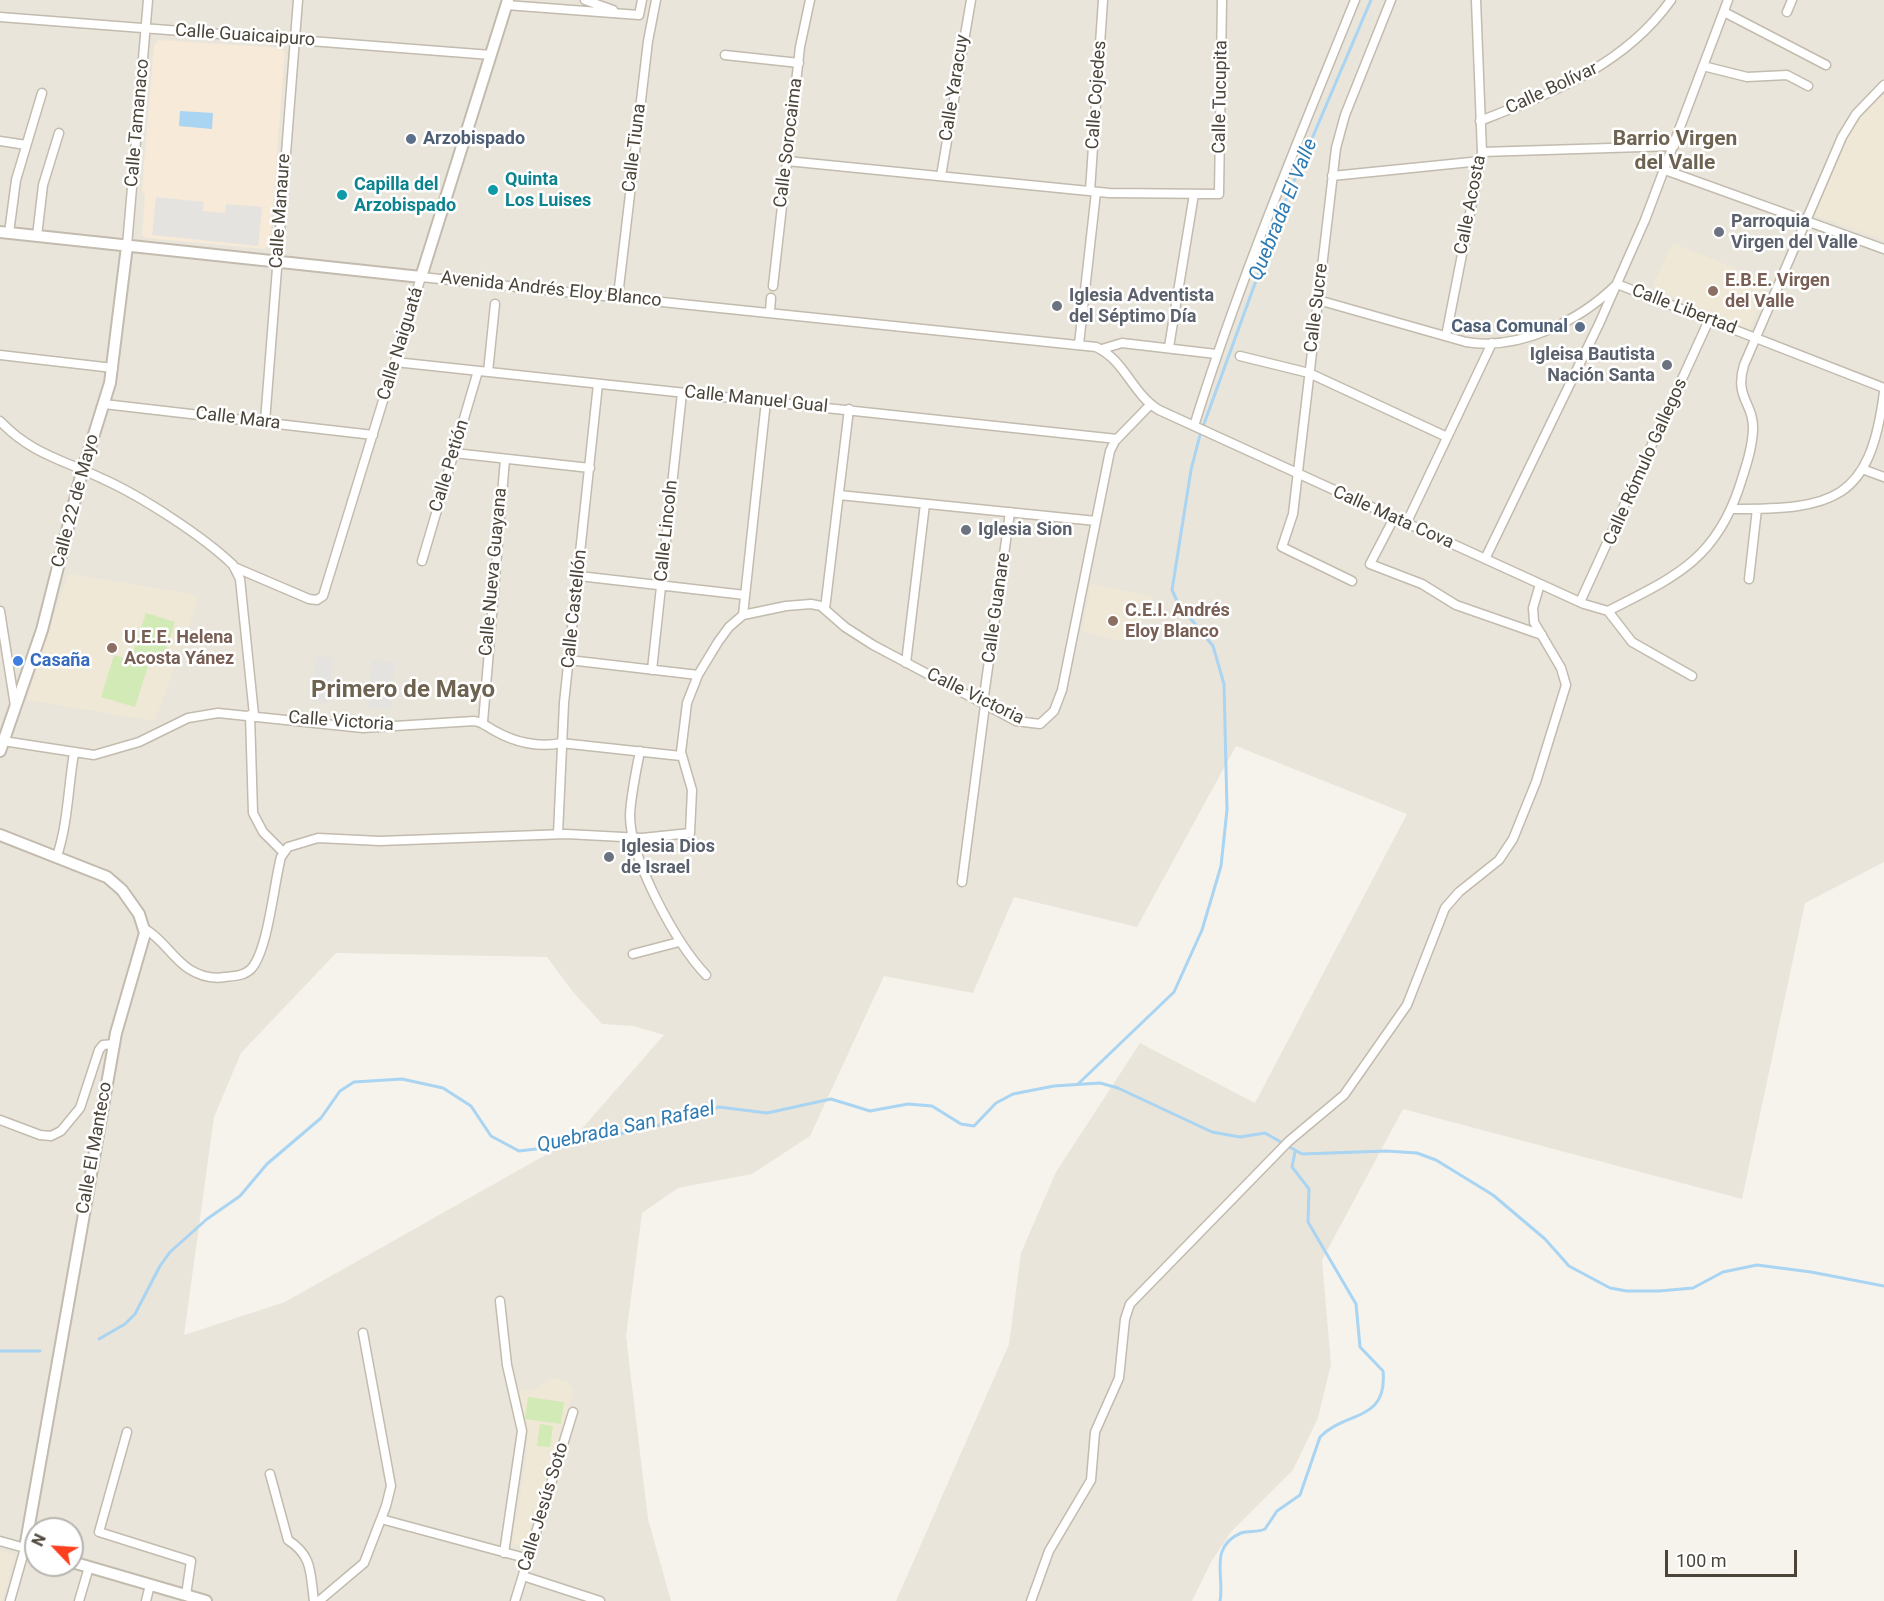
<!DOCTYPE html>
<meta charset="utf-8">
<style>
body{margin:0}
#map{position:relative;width:1884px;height:1601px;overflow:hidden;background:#f6f3ec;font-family:Roboto,sans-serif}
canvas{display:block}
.north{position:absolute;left:24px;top:1517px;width:60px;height:60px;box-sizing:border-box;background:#fff;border:2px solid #b7b4b0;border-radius:50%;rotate:295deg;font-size:16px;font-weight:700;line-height:24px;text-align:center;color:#4b4439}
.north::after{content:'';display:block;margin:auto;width:21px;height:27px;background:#fc3f1d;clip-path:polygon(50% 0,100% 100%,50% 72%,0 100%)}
.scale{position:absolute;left:1665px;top:1550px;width:132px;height:27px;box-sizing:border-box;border:3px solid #4b4439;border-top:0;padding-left:8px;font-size:18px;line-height:21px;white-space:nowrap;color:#4b4439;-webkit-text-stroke:4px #fff;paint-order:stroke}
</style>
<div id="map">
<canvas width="1884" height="1601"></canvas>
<div class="north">N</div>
<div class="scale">100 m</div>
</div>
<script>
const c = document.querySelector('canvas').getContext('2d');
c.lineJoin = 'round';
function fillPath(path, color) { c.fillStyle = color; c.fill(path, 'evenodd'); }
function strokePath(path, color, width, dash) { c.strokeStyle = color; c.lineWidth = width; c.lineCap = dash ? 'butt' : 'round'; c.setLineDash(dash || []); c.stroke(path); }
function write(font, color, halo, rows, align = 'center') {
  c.font = font + ' Roboto,sans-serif'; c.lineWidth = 5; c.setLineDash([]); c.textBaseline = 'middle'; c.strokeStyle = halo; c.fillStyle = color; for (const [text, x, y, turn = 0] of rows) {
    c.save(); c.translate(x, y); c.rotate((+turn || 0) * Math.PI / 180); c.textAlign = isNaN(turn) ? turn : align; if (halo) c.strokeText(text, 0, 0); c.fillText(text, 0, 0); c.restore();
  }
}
const residential = new Path2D(`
 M0,0H1884V862L1805,903L1742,1199L1403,1109L1322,1260L1331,1364L1318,1418L1293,1470L1231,1532L1211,1562L1192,1601H896L1009,1344L1021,1253L1056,1172L1140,1043L1255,1103L1407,814L1236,746L1137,927L1014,897L973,993L884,976L810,1136L752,1174L678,1188L642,1213L626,1336L648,1519L671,1601H0ZM336,953L547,957L573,992L602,1024L633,1026L664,1035L572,1140L285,1302L184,1335L214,1117L241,1053ZM36,1529H72V1565H36Z`);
const commercial = new Path2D(`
 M159,40L280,48L285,52L270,241L265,249L146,238L142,235L145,196L142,190L154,45Z`);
const education = new Path2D(`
 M1884,93V240L1817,216L1814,212L1852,128Z
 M1673,243L1768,282L1749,330L1652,287Z
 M68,574L180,592L199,597L155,721L27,700Z
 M1091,584L1152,596V610L1121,641L1082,631Z
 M553,1378L568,1382L573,1392L524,1548L512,1544L527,1454V1432L519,1393L521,1390H534Z
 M0,1550L15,1555L2,1601H0Z`);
const green = new Path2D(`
 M146,613L175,622L162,664L132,655Z
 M114,655L148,666L135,707L101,697Z
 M528,1397L564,1402L561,1424L525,1419Z
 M540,1424L553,1426L550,1447L537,1446Z`);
const parking = new Path2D(`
 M156,197L204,202L203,211L225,213L226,204L262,207L258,246L152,235Z
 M316,656L333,658L328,703L311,701Z
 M372,660L395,662L391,710L367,708Z`);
const water = new Path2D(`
 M180,111L213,113L212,129L179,126Z`);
const stream = new Path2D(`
 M1204,424L1282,209L1371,0
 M1078,1084L1174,992L1202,930L1221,866L1227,810L1224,684L1213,646L1178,603L1172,590L1191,470L1200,435
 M99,1339L125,1324L135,1314L160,1266L170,1252L207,1219L240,1196L267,1164L321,1118L340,1091L354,1082L402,1079L443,1088L471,1106L491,1136L519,1151L570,1145L669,1123L719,1107L767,1113L831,1099L870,1111L908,1104L932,1106L961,1124L974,1126L996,1103L1013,1094L1054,1086L1100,1083L1118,1088L1212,1132L1240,1137L1265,1133L1302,1154L1386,1151L1417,1153L1436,1160L1493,1195L1545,1239L1569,1266L1610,1288L1627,1291H1659L1693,1288L1723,1272L1757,1265L1811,1272L1884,1286
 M0,1351H40
 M1220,1601C1225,1577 1208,1547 1241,1533C1249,1530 1257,1533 1265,1529L1277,1511L1300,1495L1320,1437C1345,1411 1388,1422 1383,1371L1360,1347L1356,1304L1308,1222L1309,1189L1292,1167L1295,1152`);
const minor = new Path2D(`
 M585,0L613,10
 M506,5L639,15L642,0
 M1724,12L1826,65
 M1787,12L1792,0
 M0,17L491,55
 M725,55L799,63
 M1703,66L1747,77L1787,75L1808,86
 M1480,121C1553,92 1624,66 1671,0
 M0,141L26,145
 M1482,152L1674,146
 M787,161L1109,193L1219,194L1222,0
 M1665,170L1884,249
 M941,176L971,0
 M1332,176L1481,161
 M1090,191L1103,0
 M9,233L16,180L42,93
 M37,236L43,185L59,133
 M127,246L148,0
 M773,286L800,47L810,0
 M618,296L648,41L656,0
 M1318,300L1466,342C1519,351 1580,321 1617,284L1884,388
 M770,311L771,298
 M1446,336L1482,152L1476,0
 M1079,344L1096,192
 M1169,347L1194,194
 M1102,349L1122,343L1216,354
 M0,355L113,368
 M1240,356L1309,373L1447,437
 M395,362L1117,439
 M488,372L495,304
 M104,404L373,435
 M0,421C31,454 64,460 103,479C141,496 203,536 233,565L240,579L254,715
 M265,422L298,0
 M1194,426C1239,281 1298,141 1355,0
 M454,453L590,468
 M1862,469L1884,477
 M839,495L1096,521
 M1732,509C1833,509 1870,502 1884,392
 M1394,518L1370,564L1422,584L1456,605L1542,635
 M1406,524L1492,343
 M1485,559L1599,324L1645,220L1728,0
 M422,561L478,371
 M234,567L309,599L317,600L323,596L421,277L1096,347C1125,360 1132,394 1159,410L1584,604L1608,611L1632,642L1692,676
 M579,576L745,595
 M1749,579L1757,509
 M1352,581L1282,547L1293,514L1336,148L1345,115L1391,0
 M1580,602L1709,320
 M825,609L849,409
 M0,611L15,706
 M1608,611C1672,578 1714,562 1739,488C1745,469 1752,450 1753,430C1754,403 1734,398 1744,365L1842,137L1856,114L1884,85
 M743,615L766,401
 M569,660L698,675
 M906,663L925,504
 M652,670L682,393
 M983,703L1010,512
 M250,715L253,813L263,832L283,852
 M483,722L505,459
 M3,741L94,755L139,742L188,718L218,713L363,728L474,721C483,722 487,727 495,731C514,742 539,748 561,743L681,756
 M640,751C636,772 631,794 630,815C630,860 676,943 706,975
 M558,834L564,703L598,384
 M57,856C68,823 68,788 74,753
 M962,882L985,705
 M145,929C163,939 172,958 189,969C200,976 213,979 225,977C234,976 244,976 251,969C268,951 274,883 281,857L288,847L318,838L380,841L566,834L642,838L690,833L692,790L681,752L687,703L698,675L718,642L729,627L743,615L786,606L811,604L821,606L845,627L873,645L1016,721L1040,724L1054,711L1062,690L1110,451L1115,441L1150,405
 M633,954L679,942
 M0,1120L40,1135L51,1136L61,1131L80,1108L99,1050L103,1045L114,1044
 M500,1301L507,1365L522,1431L504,1553
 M127,1432L99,1532L191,1561L186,1595
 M270,1474L288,1540C313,1556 310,1573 314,1601
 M381,1519L529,1559
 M0,1541L25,1548L10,1601
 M523,1576L600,1601
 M79,1601L89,1567
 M146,1601L150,1585
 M319,1601L364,1563L386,1506L391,1486L363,1333
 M515,1601L573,1412
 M1031,1601L1049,1551L1091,1480L1095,1432L1119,1378L1125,1319L1130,1304L1289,1141L1344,1095L1407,1005L1445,908L1459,892L1499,860L1513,839L1536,782L1566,685L1561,668L1534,622L1533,608L1540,584`);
const tertiary = new Path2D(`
 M0,232L421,277L508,0
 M0,751L42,630L81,476L110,383L127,246
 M0,835L107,877L122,890L139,914L145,933L116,1033L25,1548L36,1551
 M72,1562L206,1601`);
const markers = [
 [411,139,6,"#5c6f8a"],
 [493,190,6,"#0f9aa8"],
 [342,195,6,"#0f9aa8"],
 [1719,232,6,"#6b7280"],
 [1713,291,6,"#8d6e63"],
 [1057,306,6,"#6b7280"],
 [1580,327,6,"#5c6f8a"],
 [1667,365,6,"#6b7280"],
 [966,530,6,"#6b7280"],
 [1113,621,6,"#8d6e63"],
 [112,648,6,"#8d6e63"],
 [18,661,6,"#3f7fe0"],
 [609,857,6,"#6b7280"]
];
const streetNames = [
 ["Calle Guaicaipuro",245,36,4],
 ["Calle Yaracuy",955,88,-81],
 ["Calle Bolívar",1552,89,-25],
 ["Calle Cojedes",1097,95,-86],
 ["Calle Tucupita",1221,97,-89],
 ["Calle Tamanaco",138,123,-85],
 ["Calle Sorocaima",789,143,-83],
 ["Calle Tiuna",635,148,-83],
 ["Calle Acosta",1471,205,-79],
 ["Calle Manaure",281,211,-86],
 ["Avenida Andrés Eloy Blanco",551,290,6],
 ["Calle Sucre",1317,308,-83],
 ["Calle Libertad",1684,310,21],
 ["Calle Naiguatá",401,344,-73],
 ["Calle Manuel Gual",756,400,6],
 ["Calle Mara",238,419,7],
 ["Calle Rómulo Gallegos",1646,462,-66],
 ["Calle Petión",450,466,-73],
 ["Calle 22 de Mayo",76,501,-75],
 ["Calle Mata Cova",1393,518,24],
 ["Calle Lincoln",667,531,-84],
 ["Calle Nueva Guayana",494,572,-85],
 ["Calle Guanare",997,608,-82],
 ["Calle Castellón",575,609,-84],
 ["Calle Victoria",975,697,26],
 ["Calle Victoria",341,722,4],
 ["Calle El Manteco",95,1148,-80],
 ["Calle Jesús Soto",544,1507,-73]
];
const serviceNames = [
 ["Arzobispado",423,139],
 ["Casa Comunal",1568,327,"right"]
];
const cultureNames = [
 ["Quinta",505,180],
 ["Los Luises",505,201],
 ["Capilla del",354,185],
 ["Arzobispado",354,206]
];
const worshipNames = [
 ["Parroquia",1731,222],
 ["Virgen del Valle",1731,243],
 ["Iglesia Adventista",1069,296],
 ["del Séptimo Día",1069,317],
 ["Igleisa Bautista",1655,355,"right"],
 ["Nación Santa",1655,376,"right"],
 ["Iglesia Sion",978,530],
 ["Iglesia Dios",621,847],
 ["de Israel",621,868]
];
const educationNames = [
 ["E.B.E. Virgen",1725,281],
 ["del Valle",1725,302],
 ["C.E.I. Andrés",1125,611],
 ["Eloy Blanco",1125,632],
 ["U.E.E. Helena",124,638],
 ["Acosta Yánez",124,659]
];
const shopNames = [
 ["Casaña",30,661]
];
const waterNames = [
 ["Quebrada El Valle",1284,210,-68],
 ["Quebrada San Rafael",626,1128,-12]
];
const quarterNames = [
 ["Barrio Virgen",1675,140],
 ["del Valle",1675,164]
];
const districtNames = [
 ["Primero de Mayo",403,691]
];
fillPath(residential, '#eae5da');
fillPath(commercial, '#f7ead8');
fillPath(education, '#efe8d6');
fillPath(green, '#d2eab5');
fillPath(parking, '#e5e3e0');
fillPath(water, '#a9d4f2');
strokePath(stream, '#a9d4f2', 3);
strokePath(minor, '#c2bbae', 11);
strokePath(tertiary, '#c2bbae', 14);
strokePath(minor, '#fff', 8);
strokePath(tertiary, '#fff', 10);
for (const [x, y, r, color] of markers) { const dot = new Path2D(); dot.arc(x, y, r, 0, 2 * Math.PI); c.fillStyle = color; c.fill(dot); strokePath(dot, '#fff', 2); }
write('18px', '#4b4439', '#fff', streetNames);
write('bold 18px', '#4e5e75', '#fff', serviceNames, 'left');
write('bold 18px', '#0d838f', '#fff', cultureNames, 'left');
write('bold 18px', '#5b616d', '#fff', worshipNames, 'left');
write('bold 18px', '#785e54', '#fff', educationNames, 'left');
write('bold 18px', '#366cbe', '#fff', shopNames, 'left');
write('italic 20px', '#2e7ab2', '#fff', waterNames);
write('bold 21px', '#6e6250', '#fff', quarterNames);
write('bold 24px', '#6e6250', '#fff', districtNames);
</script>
